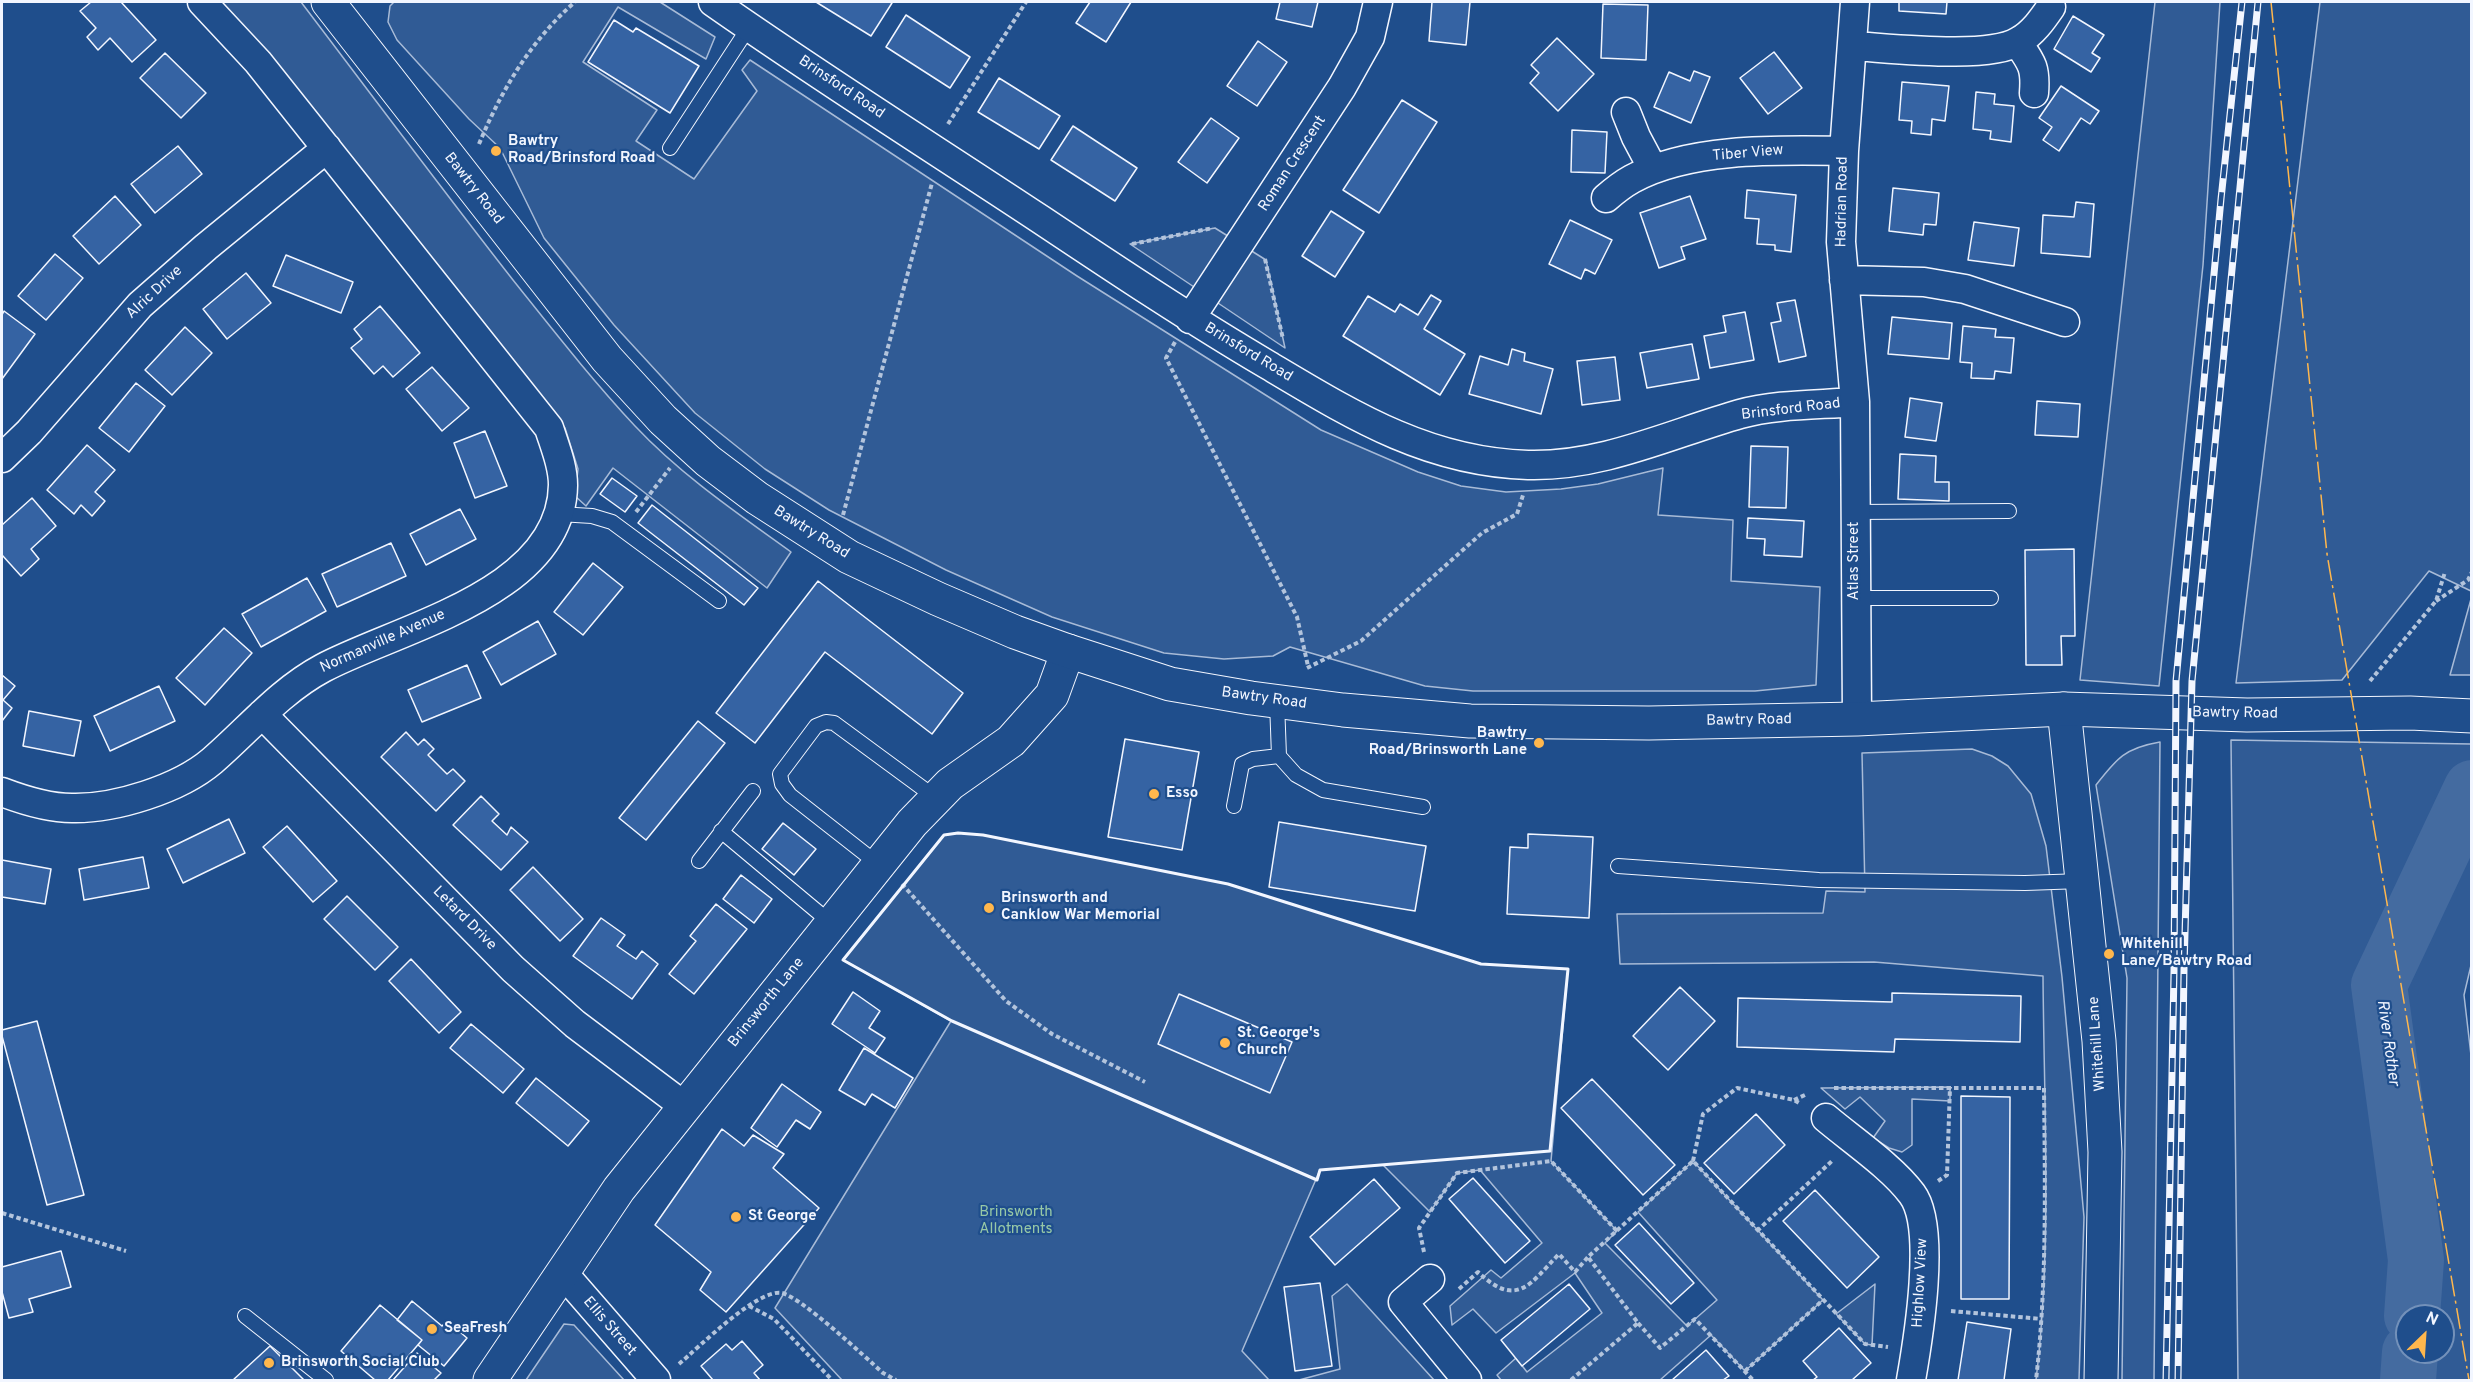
<!DOCTYPE html>
<style>
body{margin:0}
#map{position:relative;width:2473px;height:1382px;overflow:hidden;background:#1f4e8c;font-family:Overpass,sans-serif}
canvas{display:block}
.frame{position:absolute;inset:0;border:3px solid #f2f6ff;pointer-events:none}
.north{position:absolute;left:2395px;top:1304px;width:60px;height:60px;box-sizing:border-box;background:#1f4e8c;border:2px solid #7391ba;border-radius:50%;rotate:25deg;font-size:16px;font-weight:700;line-height:24px;text-align:center;color:#f2f6ff}
.north::after{content:'';display:block;margin:auto;width:21px;height:27px;background:#ffb74d;clip-path:polygon(50% 0,100% 100%,50% 72%,0 100%)}
</style>
<div id="map">
<canvas width="2473" height="1382"></canvas>
<div class="frame"></div>
<div class="north">N</div>
</div>
<script>
const c = document.querySelector('canvas').getContext('2d');
c.lineJoin = 'round';
function fillPath(path, color) { c.fillStyle = color; c.fill(path, 'evenodd'); }
function strokePath(path, color, width, dash) { c.strokeStyle = color; c.lineWidth = width; c.lineCap = dash ? 'butt' : 'round'; c.setLineDash(dash || []); c.stroke(path); }
function write(font, color, halo, rows, align = 'center') {
  c.font = font + ' Overpass,sans-serif'; c.lineWidth = 4.5; c.setLineDash([]); c.textBaseline = 'middle'; c.strokeStyle = halo; c.fillStyle = color; for (const [text, x, y, turn = 0] of rows) {
    c.save(); c.translate(x, y); c.rotate((+turn || 0) * Math.PI / 180); c.textAlign = isNaN(turn) ? turn : align; if (halo) c.strokeText(text, 0, 0); c.fillText(text, 0, 0); c.restore();
  }
}
const green = new Path2D(`
 M220,2H301C371,94 441,188 513,280C553,330 592,380 635,426C681,475 737,513 791,552L767,588L613,468L586,506L575,496L578,469L565,428L491,333Z
 M394,2H660L715,37L706,59L618,7L583,62L657,110L636,141L694,179L757,91L742,70L750,60L1077,276L1321,430L1418,472L1461,486L1506,492L1561,489L1598,484L1663,468L1658,515L1733,520L1731,581L1820,587L1816,685L1755,691H1473L1425,686L1290,647L1273,656L1224,659L1164,653L1052,617L946,570L829,510L765,469L695,413L614,325L544,238L500,148L469,119L397,40L388,22L390,6Z
 M2155,2H2220L2203,265L2159,686L2080,680Z
 M2320,2H2471V591L2429,571L2342,680L2236,683Z
 M1215,228L1266,260L1285,348L1130,244Z
 M2471,599V675H2450Z
 M2231,740L2471,744L2472,961L2464,995L2472,1064L2471,1380H2238ZM2407,1316H2443V1352H2407Z
 M2160,742L2154,1380H2122L2127,978L2096,785C2117,758 2125,748 2160,742Z
 M1972,749L1992,756L2008,766L2031,794L2046,846L2062,977L2084,1217L2079,1380H2036C2052,1247 2044,1110 2043,976L1874,962L1620,964L1617,914L1823,913L1826,891L1865,892L1862,753Z
 M958,833L983,835L1228,884L1481,964L1568,969L1551,1161L1617,1231L1605,1243L1687,1326L1717,1300L1638,1212L1693,1161L1823,1300L1745,1371L1711,1335L1660,1380H1501L1497,1375L1516,1358L1527,1372L1602,1313L1575,1273L1496,1333L1473,1309L1452,1325L1450,1306L1491,1270L1501,1278L1542,1243L1480,1170L1457,1173L1430,1212L1383,1165L1320,1170L1242,1351L1269,1380H842L775,1308L951,1021L843,960L944,835Z
 M1950,1087V1101L1912,1099V1145L1902,1152L1889,1148L1873,1138L1885,1121L1860,1097L1845,1109L1821,1088Z
 M1347,1284L1434,1380H1299L1340,1369L1332,1296Z
 M1875,1284L1872,1345L1865,1344L1836,1314Z
 M564,1324L574,1325L624,1380H526Z`);
const river = new Path2D(`
 M2412,1316L2416,1260L2379,985L2472,788
 M2408,1380L2410,1352`);
const building = new Path2D(`
 M91,2H121L156,40L132,62L110,38L98,50L87,37L96,28L80,11Z
 M816,2H890L892,3L871,36Z
 M1090,2H1131L1106,42L1076,23Z
 M1280,2H1318L1312,27L1276,19Z
 M1432,2H1470L1466,45L1429,41Z
 M1899,2H1947L1946,14L1899,11Z
 M1603,4L1648,5L1646,60L1601,58Z
 M906,15L970,57L950,88L886,47Z
 M2073,16L2104,35L2092,53L2100,58L2091,72L2054,49Z
 M614,20L633,32L636,28L699,66L670,113L588,62Z
 M1557,38L1594,74L1558,111L1530,83L1539,73L1531,65Z
 M1258,41L1287,62L1257,106L1227,86Z
 M1774,52L1802,88L1768,114L1740,78Z
 M165,53L206,93L181,118L140,78Z
 M1694,71L1710,77L1691,123L1654,107L1669,72L1690,81Z
 M999,78L1060,116L1039,149L978,112Z
 M1902,82L1949,86L1945,121L1932,119L1931,135L1911,133L1912,121L1899,120Z
 M2061,86L2099,111L2090,124L2081,118L2059,151L2043,140L2052,127L2039,118Z
 M1976,92L1995,94L1994,104L2014,106L2011,142L1990,139L1991,131L1973,129Z
 M1402,100L1437,122L1379,213L1343,190Z
 M1211,118L1239,138L1207,183L1178,162Z
 M1073,126L1137,168L1115,201L1051,160Z
 M1572,130L1607,132L1605,173L1571,172Z
 M178,146L202,174L155,213L131,184Z
 M1893,188L1939,193L1936,225L1924,224L1923,235L1889,231Z
 M1747,190L1796,195L1791,252L1775,250V245L1757,244L1759,219L1745,218Z
 M115,196L141,225L99,264L73,236Z
 M1690,196L1706,239L1681,247L1685,259L1659,268L1640,213Z
 M2076,202L2094,204L2090,257L2041,253L2043,215L2074,217Z
 M1331,211L1364,232L1335,277L1302,256Z
 M1570,220L1612,240L1595,274L1585,269L1581,279L1549,264Z
 M1974,222L2019,228L2014,266L1968,260Z
 M55,254L83,278L46,320L18,296Z
 M286,255L353,282L341,313L273,286Z
 M246,273L271,303L227,339L203,309Z
 M1431,295L1441,301L1424,329L1465,354L1440,395L1343,336L1368,296L1395,312L1400,304L1418,315Z
 M1795,300L1806,356L1779,362L1771,323L1781,321L1777,303Z
 M380,306L420,353L393,377L383,366L374,374L351,348L362,339L354,329Z
 M4,311L35,334L2,379V315Z
 M1745,312L1754,360L1710,368L1704,336L1726,332L1723,316Z
 M1892,317L1952,323L1949,359L1888,354Z
 M1963,326L1996,329L1995,337L2014,338L2011,373L1995,371L1994,379L1971,378L1972,363L1960,362Z
 M185,327L212,353L172,395L145,370Z
 M1692,344L1699,379L1647,388L1640,353Z
 M1512,349L1525,353L1524,361L1553,369L1541,414L1469,394L1480,356L1508,365Z
 M1615,357L1620,400L1582,405L1577,361Z
 M432,367L469,408L442,431L406,389Z
 M136,383L165,406L129,452L99,428Z
 M1910,398L1942,403L1936,441L1905,437Z
 M2037,401L2080,404L2078,437L2035,435Z
 M485,431L507,486L475,498L454,443Z
 M87,445L115,470L95,492L105,501L92,516L81,505L74,514L47,490Z
 M1751,446L1788,447L1786,508L1749,507Z
 M1900,454L1936,456L1935,482H1949V501L1898,499Z
 M612,478L637,496L625,512L600,494Z
 M32,498L56,526L31,549L39,559L21,576L2,555V525Z
 M652,505L758,588L744,605L638,523Z
 M460,509L476,539L426,565L410,534Z
 M1748,518L1804,521L1802,557L1764,555L1765,539L1747,538Z
 M391,543L406,576L337,607L322,574Z
 M2074,549L2075,636H2061L2062,665H2026L2025,550Z
 M593,563L623,587L583,635L554,612Z
 M307,578L326,611L261,647L242,614Z
 M818,581L963,693L932,734L825,652L755,743L716,713Z
 M538,621L556,654L501,685L483,652Z
 M224,628L252,653L205,705L176,678Z
 M467,665L481,698L422,722L408,690Z
 M2,675L15,686L3,700L12,708L2,721Z
 M159,686L175,721L110,751L94,716Z
 M29,711L81,721L74,756L23,746Z
 M698,721L725,743L646,840L619,818Z
 M406,732L418,745L424,739L434,749L428,755L447,774L453,769L465,781L436,811L381,757Z
 M1125,739L1199,752L1182,850L1108,837Z
 M481,796L499,814L492,821L507,835L511,827L528,842L501,870L453,825Z
 M229,819L245,853L183,883L167,849Z
 M1279,822L1426,846L1415,911L1269,887Z
 M783,823L816,849L794,875L762,849Z
 M287,826L337,881L313,902L263,847Z
 M1528,834L1593,837L1589,918L1507,914L1510,847L1528,848Z
 M143,857L149,888L84,900L79,869Z
 M2,860L51,869L45,904L2,897Z
 M533,867L583,919L560,941L510,890Z
 M741,875L772,899L754,923L723,899Z
 M347,896L398,947L375,970L324,919Z
 M716,904L747,929L694,994L669,974L696,941L690,936Z
 M601,918L625,935L617,946L636,959L642,951L658,964L632,999L573,956Z
 M411,959L461,1012L439,1033L389,981Z
 M1680,987L1715,1021L1668,1070L1633,1036Z
 M853,992L880,1011L869,1028L885,1038L875,1053L832,1024Z
 M1892,993L2021,996L2020,1042L1895,1039L1894,1052L1737,1047L1738,998L1892,1002Z
 M1179,994L1292,1042L1270,1093L1158,1044Z
 M37,1021L84,1195L47,1205L2,1036V1030Z
 M471,1024L524,1069L503,1093L450,1048Z
 M864,1048L913,1078L895,1108L872,1094L865,1105L839,1090Z
 M536,1078L589,1121L568,1146L516,1103Z
 M1592,1079L1675,1165L1643,1195L1561,1108Z
 M782,1084L821,1112L810,1129L796,1120L777,1147L751,1128Z
 M1961,1096L2010,1097L2009,1299H1961Z
 M1756,1114L1785,1145L1734,1194L1704,1163Z
 M722,1129L744,1146L753,1135L784,1154L773,1168L819,1208L726,1312L700,1290L711,1272L655,1225Z
 M1473,1178L1530,1241L1505,1263L1449,1199Z
 M1374,1179L1400,1208L1335,1265L1310,1237Z
 M1815,1190L1879,1257L1847,1288L1783,1221Z
 M1639,1223L1694,1283L1671,1304L1615,1245Z
 M61,1251L71,1287L29,1299L33,1312L9,1318L2,1292V1267Z
 M1320,1283L1332,1366L1295,1371L1284,1287Z
 M1569,1284L1590,1309L1522,1366L1501,1340Z
 M412,1301L442,1326L447,1321L467,1338L444,1366L418,1345L422,1340L397,1320Z
 M380,1305L422,1340L388,1380H375L341,1351Z
 M1967,1322L2011,1329L2004,1380H1958Z
 M1839,1328L1871,1363L1852,1380H1813L1817,1377L1803,1361Z
 M742,1341L763,1365L754,1373L760,1380H713L701,1366L726,1344L732,1350Z
 M270,1346L304,1380H233Z
 M1706,1350L1729,1376L1723,1380H1672Z
 M417,1353L441,1373L434,1380H393Z`);
const path = new Path2D(`
 M948,124L1026,2
 M479,144C501,91 531,40 575,2
 M1132,244L1213,228
 M1265,259L1283,339
 M1175,342L1166,358L1297,617L1308,666
 M636,512L670,468
 M843,515L932,183
 M2436,601L2468,580L2472,572
 M1307,668L1361,641L1482,533L1517,514L1523,495
 M2370,681L2436,601L2445,572
 M902,884L1006,1001L1052,1034L1145,1082
 M1834,1088H2044C2045,1186 2047,1284 2036,1380
 M1794,1100L1807,1094
 M1693,1161L1703,1114L1737,1088L1794,1100L1801,1104
 M1938,1181L1947,1175L1950,1087
 M2,1213L126,1251
 M1757,1231L1833,1160
 M1424,1252L1419,1228L1457,1173L1551,1161L1617,1231
 M1459,1289L1478,1272C1517,1309 1530,1284 1559,1254L1575,1272L1588,1257
 M749,1306L774,1319L832,1380
 M1951,1311L2042,1319
 M1638,1323L1660,1348L1695,1319L1753,1380
 M679,1364C698,1348 758,1288 782,1293C802,1298 864,1356 883,1373L896,1380
 M1745,1371L1823,1300
 M1571,1380L1638,1323L1588,1257L1693,1161L1865,1344L1888,1347`);
const service = new Path2D(`
 M670,148L749,27
 M1855,512L2009,511
 M559,514L592,516L612,522L719,601
 M1855,598H1991
 M1277,702L1279,756L1296,775L1323,790L1423,807
 M1234,806L1242,764L1253,759L1279,756
 M721,831L831,923
 M699,861L753,791
 M878,864L790,795L782,784L780,774L816,726L826,722L834,723L936,798
 M1618,866L1819,880L2025,883L2082,881
 M245,1316L326,1380`);
const minor = new Path2D(`
 M713,2C820,77 931,147 1040,219C1115,269 1190,319 1268,365C1352,415 1427,462 1528,465C1602,467 1670,434 1740,414C1776,404 1818,405 1855,402
 M1855,2L1844,151L1841,242L1855,402L1857,719
 M2018,43C2032,63 2036,68 2034,93
 M1852,46C1890,48 1988,60 2019,41C2033,33 2042,20 2051,7
 M1626,112L1636,137L1653,169
 M1606,198C1614,191 1623,184 1632,179C1690,147 1779,150 1844,151
 M1844,280L1924,282L1965,289L2065,322
 M1190,319L1342,87L1370,37L1378,2
 M2,458L29,432L140,305L206,247L327,148
 M262,714L513,969L575,1024L684,1106
 M2,792C23,800 49,808 72,808C115,809 179,789 212,761C249,729 280,691 323,668C398,628 562,593 563,485C563,466 555,447 549,428L258,62L202,2
 M1826,1118C1852,1140 1892,1167 1912,1194C1937,1227 1918,1340 1911,1380
 M563,1273L656,1380
 M1430,1279L1403,1302L1467,1380`);
const tertiary = new Path2D(`
 M490,1380L619,1189L912,823L950,784L1011,741L1052,695L1068,651`);
const secondary = new Path2D(`
 M2064,709L2099,1041L2105,1152L2101,1380`);
const primary = new Path2D(`
 M328,2L607,359L663,420L708,461L757,498L849,557L938,599L1015,632L1068,651L1170,684L1251,698L1343,710L1470,721L1649,723L1857,719L2064,709L2247,715L2410,713L2472,716`);
const rail = new Path2D(`
 M2166,1380L2174,971L2176,681L2221,199L2242,2
 M2178,1380L2184,969L2192,681L2258,2`);
const wall = new Path2D(`
 M958,833L983,835L1228,884L1481,964L1568,969L1550,1151L1320,1170L1317,1180L952,1021L843,960L944,835Z`);
const power = new Path2D(`
 M2271,2L2327,554L2469,1380`);
const markers = [
 [496,151,6,"#ffb74d"],
 [1539,743,6,"#ffb74d"],
 [1154,794,6,"#ffb74d"],
 [989,908,6,"#ffb74d"],
 [2109,954,6,"#ffb74d"],
 [1225,1043,6,"#ffb74d"],
 [736,1217,6,"#ffb74d"],
 [432,1329,6,"#ffb74d"],
 [269,1363,6,"#ffb74d"]
];
const streetNames = [
 ["Brinsford Road",841,88,34],
 ["Tiber View",1748,154,-5],
 ["Roman Crescent",1293,164,-57],
 ["Bawtry Road",473,189,52],
 ["Hadrian Road",1843,202,-89],
 ["Alric Drive",155,293,-43],
 ["Brinsford Road",1248,353,31],
 ["Brinsford Road",1791,410,-7],
 ["Bawtry Road",811,533,32],
 ["Atlas Street",1855,561,-90],
 ["Normanville Avenue",383,642,-24],
 ["Bawtry Road",1264,699,8],
 ["Bawtry Road",2235,714,1],
 ["Bawtry Road",1749,721,-1],
 ["Letard Drive",464,919,45],
 ["Brinsworth Lane",767,1003,-51],
 ["Whitehill Lane",2098,1044,-94],
 ["Highlow View",1921,1283,-87],
 ["Ellis Street",609,1327,49]
];
const poiNames = [
 ["Bawtry",508,142],
 ["Road/Brinsford Road",508,159],
 ["Bawtry",1527,734,"right"],
 ["Road/Brinsworth Lane",1527,751,"right"],
 ["Esso",1166,794],
 ["Brinsworth and",1001,899],
 ["Canklow War Memorial",1001,916],
 ["Whitehill",2121,945],
 ["Lane/Bawtry Road",2121,962],
 ["St. George's",1237,1034],
 ["Church",1237,1051],
 ["St George",748,1217],
 ["SeaFresh",444,1329],
 ["Brinsworth Social Club",281,1363]
];
const parkNames = [
 ["Brinsworth",1016,1213],
 ["Allotments",1016,1230]
];
const waterNames = [
 ["River Rother",2387,1043,82]
];
fillPath(green, '#305b95');
strokePath(green, '#a8bbd7', 1.5);
strokePath(river, '#446ba0', 56);
fillPath(building, '#3563a3');
strokePath(building, '#f2f6ff', 1.5);
strokePath(service, '#f2f6ff', 16);
strokePath(minor, '#f2f6ff', 31);
strokePath(tertiary, '#f2f6ff', 35);
strokePath(secondary, '#f2f6ff', 35);
strokePath(primary, '#f2f6ff', 35);
strokePath(path, '#b3c4dc', 4, [4.5, 3]);
strokePath(service, '#1f4e8c', 14);
strokePath(minor, '#1f4e8c', 28);
strokePath(tertiary, '#1f4e8c', 33);
strokePath(secondary, '#1f4e8c', 33);
strokePath(primary, '#1f4e8c', 33);
strokePath(rail, '#f2f6ff', 7);
strokePath(rail, '#1f4e8c', 4.5, [14]);
strokePath(wall, '#f2f6ff', 3);
strokePath(power, '#ffb74d', 1.5, [21, 4.5, 3, 4.5]);
for (const [x, y, r, color] of markers) { const dot = new Path2D(); dot.arc(x, y, r, 0, 2 * Math.PI); c.fillStyle = color; c.fill(dot); strokePath(dot, '#1f4e8c', 2); }
write('15px', '#f2f6ff', '#1f4e8c', streetNames);
write('bold 15px', '#f2f6ff', '#1f4e8c', poiNames, 'left');
write('15px', '#97c8a6', '#1f4e8c', parkNames);
write('italic 16px', '#f2f6ff', '#1f4e8c', waterNames);
</script>
